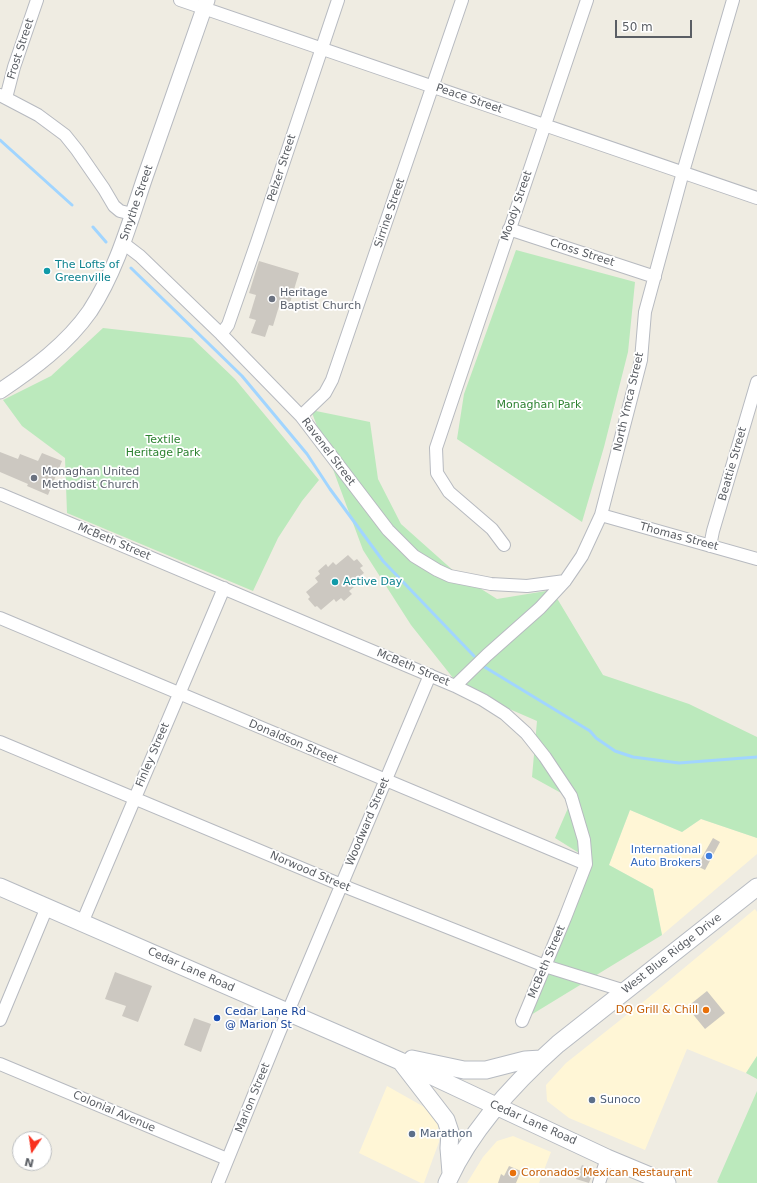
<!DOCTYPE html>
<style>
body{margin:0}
#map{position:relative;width:757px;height:1183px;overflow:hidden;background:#efece2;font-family:"DejaVu Sans",sans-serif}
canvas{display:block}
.north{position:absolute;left:12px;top:1131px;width:40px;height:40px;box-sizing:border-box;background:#fff;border:1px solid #bdbfc1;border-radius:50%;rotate:193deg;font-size:11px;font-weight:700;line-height:16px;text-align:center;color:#5a5e64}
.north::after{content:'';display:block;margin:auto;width:14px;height:18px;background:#f9301d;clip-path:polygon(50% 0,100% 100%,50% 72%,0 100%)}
.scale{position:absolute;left:615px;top:20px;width:77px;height:18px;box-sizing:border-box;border:2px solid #5a5e64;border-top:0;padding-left:5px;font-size:12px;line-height:14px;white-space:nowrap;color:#5a5e64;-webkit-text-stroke:3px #fff;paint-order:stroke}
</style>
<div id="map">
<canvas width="757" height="1183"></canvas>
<div class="north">N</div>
<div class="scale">50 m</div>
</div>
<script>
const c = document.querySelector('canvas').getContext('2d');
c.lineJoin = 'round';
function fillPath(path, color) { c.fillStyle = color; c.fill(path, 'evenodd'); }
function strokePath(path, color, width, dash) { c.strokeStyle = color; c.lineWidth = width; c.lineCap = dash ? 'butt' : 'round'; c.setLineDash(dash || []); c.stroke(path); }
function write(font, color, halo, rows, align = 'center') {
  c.font = font + ' "DejaVu Sans",sans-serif'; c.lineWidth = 3.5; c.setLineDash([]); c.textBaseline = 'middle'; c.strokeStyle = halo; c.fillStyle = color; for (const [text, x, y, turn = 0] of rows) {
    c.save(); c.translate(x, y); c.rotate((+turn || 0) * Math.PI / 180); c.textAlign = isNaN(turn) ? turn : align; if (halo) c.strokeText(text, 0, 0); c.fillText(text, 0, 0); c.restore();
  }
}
const commercial = new Path2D(`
 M630,810L682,832L701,819L757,838V854L662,935L653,889L609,865Z
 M755,909L757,912V1056L746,1073L687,1049L645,1150L569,1118L547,1101L546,1085L566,1063L648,998Z
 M387,1086L426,1108L438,1125L439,1142L424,1183H421L359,1153Z
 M513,1136L551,1152L539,1183H467L483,1157L497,1141Z`);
const green = new Path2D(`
 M516,250L635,282L628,352L604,447L582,522L457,439L464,394Z
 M103,328L192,338L235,379L319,480L302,501L278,538L253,591L67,513L65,458L22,426L3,400L51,376Z
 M311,410L370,422L378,479L401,524L456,573L497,599L552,590L603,675L689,704L757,737V838L701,819L682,832L630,810L609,865L653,889L662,935L526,1018L592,861L555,838L572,799L532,777L537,721L461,688L411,625L363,550Z
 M757,1056V1079L746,1073Z
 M757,1091V1183H719L717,1182Z`);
const stream = new Path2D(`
 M0,140L72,205
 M93,227L106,242
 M131,268L242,376L307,454L330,489L383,561L474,656
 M483,666L590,731L596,738L615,751L633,757L679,763L757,757`);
const building = new Path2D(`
 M259,261L299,273L289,306L280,303L273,326L269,325L265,337L251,333L256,320L249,318L256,295L249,293Z
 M0,452L18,459L20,454L38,461L42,453L62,461L48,495L27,486L28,484L0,472Z
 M348,555L354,561L357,559L363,566L360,568L364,573L351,583L354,587L349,591L352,594L344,601L341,598L336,602L334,599L321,610L317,606L315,607L308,599L310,597L306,592L318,582L315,578L320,574L318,571L326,564L328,567L333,562L336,565Z
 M713,838L720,842L705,870L697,866Z
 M115,972L152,986L138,1022L122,1016L126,1006L105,999Z
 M707,991L725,1013L705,1029L687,1007Z
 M194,1018L211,1024L201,1052L184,1045Z
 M582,1165L594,1170L589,1183L576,1179Z
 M509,1166L521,1171L516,1183H498L501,1174L504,1176Z`);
const minor = new Path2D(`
 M180,0L757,198
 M0,95L38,115L65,135L77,150L104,189L114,206L120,211L132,214
 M6,98L14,67L37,0
 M509,229L655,277
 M123,243L140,256L221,334L301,416L388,530L414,556L437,570L450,576L491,584L527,586L565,581
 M221,334L228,325L257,242L338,0
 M301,416L325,393L332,380L462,0
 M0,494L455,686L483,700L505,714L526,733L545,757L571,796L584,840L586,864L565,918L522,1021
 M601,515L757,559
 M504,545L492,529L449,492L437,473L436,448L587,0
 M710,546L713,531L757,382
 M0,618L586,864
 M455,686L487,655L540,608L565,581L582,556L601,515L641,360L645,312L683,172L733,0
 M0,742L351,889L545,966L625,991
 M82,923L224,588
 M0,1020L47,907
 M0,1064L227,1159
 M218,1183L279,1033L430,675
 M599,1183L607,1158`);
const tertiary = new Path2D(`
 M0,391C33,369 67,344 90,311C116,271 129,225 144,180C165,120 186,60 207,0`);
const secondary = new Path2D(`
 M0,887L400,1061L607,1158L667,1183
 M412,1059L464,1070H486L525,1060L541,1059
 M402,1063L446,1120L450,1132L449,1148L451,1173
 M447,1183C471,1129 514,1083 558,1044L757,887`);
const markers = [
 [47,271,4,"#0f9aa8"],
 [272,299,4,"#6b7280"],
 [34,478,4,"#6b7280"],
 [335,582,4,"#0f9aa8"],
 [709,856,4,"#3f7fe0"],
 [706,1010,4,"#e8710a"],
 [217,1018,4,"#1a4fb4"],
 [592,1100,4,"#5c6f8a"],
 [412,1134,4,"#5c6f8a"],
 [513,1173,4,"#e8710a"]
];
const streetNames = [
 ["Frost Street",21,49,-72],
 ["Peace Street",469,99,19],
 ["Pelzer Street",282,168,-72],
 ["Smythe Street",137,203,-71],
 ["Moody Street",517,206,-71],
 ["Sirrine Street",390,213,-71],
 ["Cross Street",582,253,18],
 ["North Ymca Street",629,402,-77],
 ["Ravenel Street",328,452,53],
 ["Beattie Street",733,464,-74],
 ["Thomas Street",679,537,15],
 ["McBeth Street",114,542,23],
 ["McBeth Street",413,668,23],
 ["Donaldson Street",293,742,23],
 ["Finley Street",153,755,-67],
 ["Woodward Street",368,822,-67],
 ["Norwood Street",310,872,23],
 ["West Blue Ridge Drive",672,954,-38],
 ["McBeth Street",547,962,-67],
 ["Cedar Lane Road",191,970,24],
 ["Marion Street",253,1098,-68],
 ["Colonial Avenue",114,1112,23],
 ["Cedar Lane Road",533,1123,24]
];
const cultureNames = [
 ["The Lofts of",55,265],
 ["Greenville",55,278],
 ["Active Day",343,582]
];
const worshipNames = [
 ["Heritage",280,293],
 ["Baptist Church",280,306],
 ["Monaghan United",42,472],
 ["Methodist Church",42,485]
];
const parkNames = [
 ["Monaghan Park",539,405],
 ["Textile",163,440],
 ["Heritage Park",163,453]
];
const shopNames = [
 ["International",701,850],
 ["Auto Brokers",701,863]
];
const foodNames = [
 ["DQ Grill & Chill",698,1010],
 ["Coronados Mexican Restaurant",521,1173,"left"]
];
const transitNames = [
 ["Cedar Lane Rd",225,1012],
 ["@ Marion St",225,1025]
];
const serviceNames = [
 ["Sunoco",600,1100],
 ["Marathon",420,1134]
];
fillPath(commercial, '#fff6d6');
fillPath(green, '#bbe9bc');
strokePath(stream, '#a1d5ff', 3);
fillPath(building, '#ccc8c1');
strokePath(minor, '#b7bac0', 14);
strokePath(tertiary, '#b7bac0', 17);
strokePath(secondary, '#b7bbc2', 19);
strokePath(minor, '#fff', 12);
strokePath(tertiary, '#fff', 15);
strokePath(secondary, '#fff', 17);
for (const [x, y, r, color] of markers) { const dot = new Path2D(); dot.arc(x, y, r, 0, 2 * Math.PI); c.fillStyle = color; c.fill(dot); strokePath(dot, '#fff', 1.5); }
write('11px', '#5a5e64', '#fff', streetNames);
write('11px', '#0d838f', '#fff', cultureNames, 'left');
write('11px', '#5b616d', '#fff', worshipNames, 'left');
write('11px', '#2c8230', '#fff', parkNames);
write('11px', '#366cbe', '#fff', shopNames, 'right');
write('11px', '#c56008', '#fff', foodNames, 'right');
write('11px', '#164399', '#fff', transitNames, 'left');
write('11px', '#4e5e75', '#fff', serviceNames, 'left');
</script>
